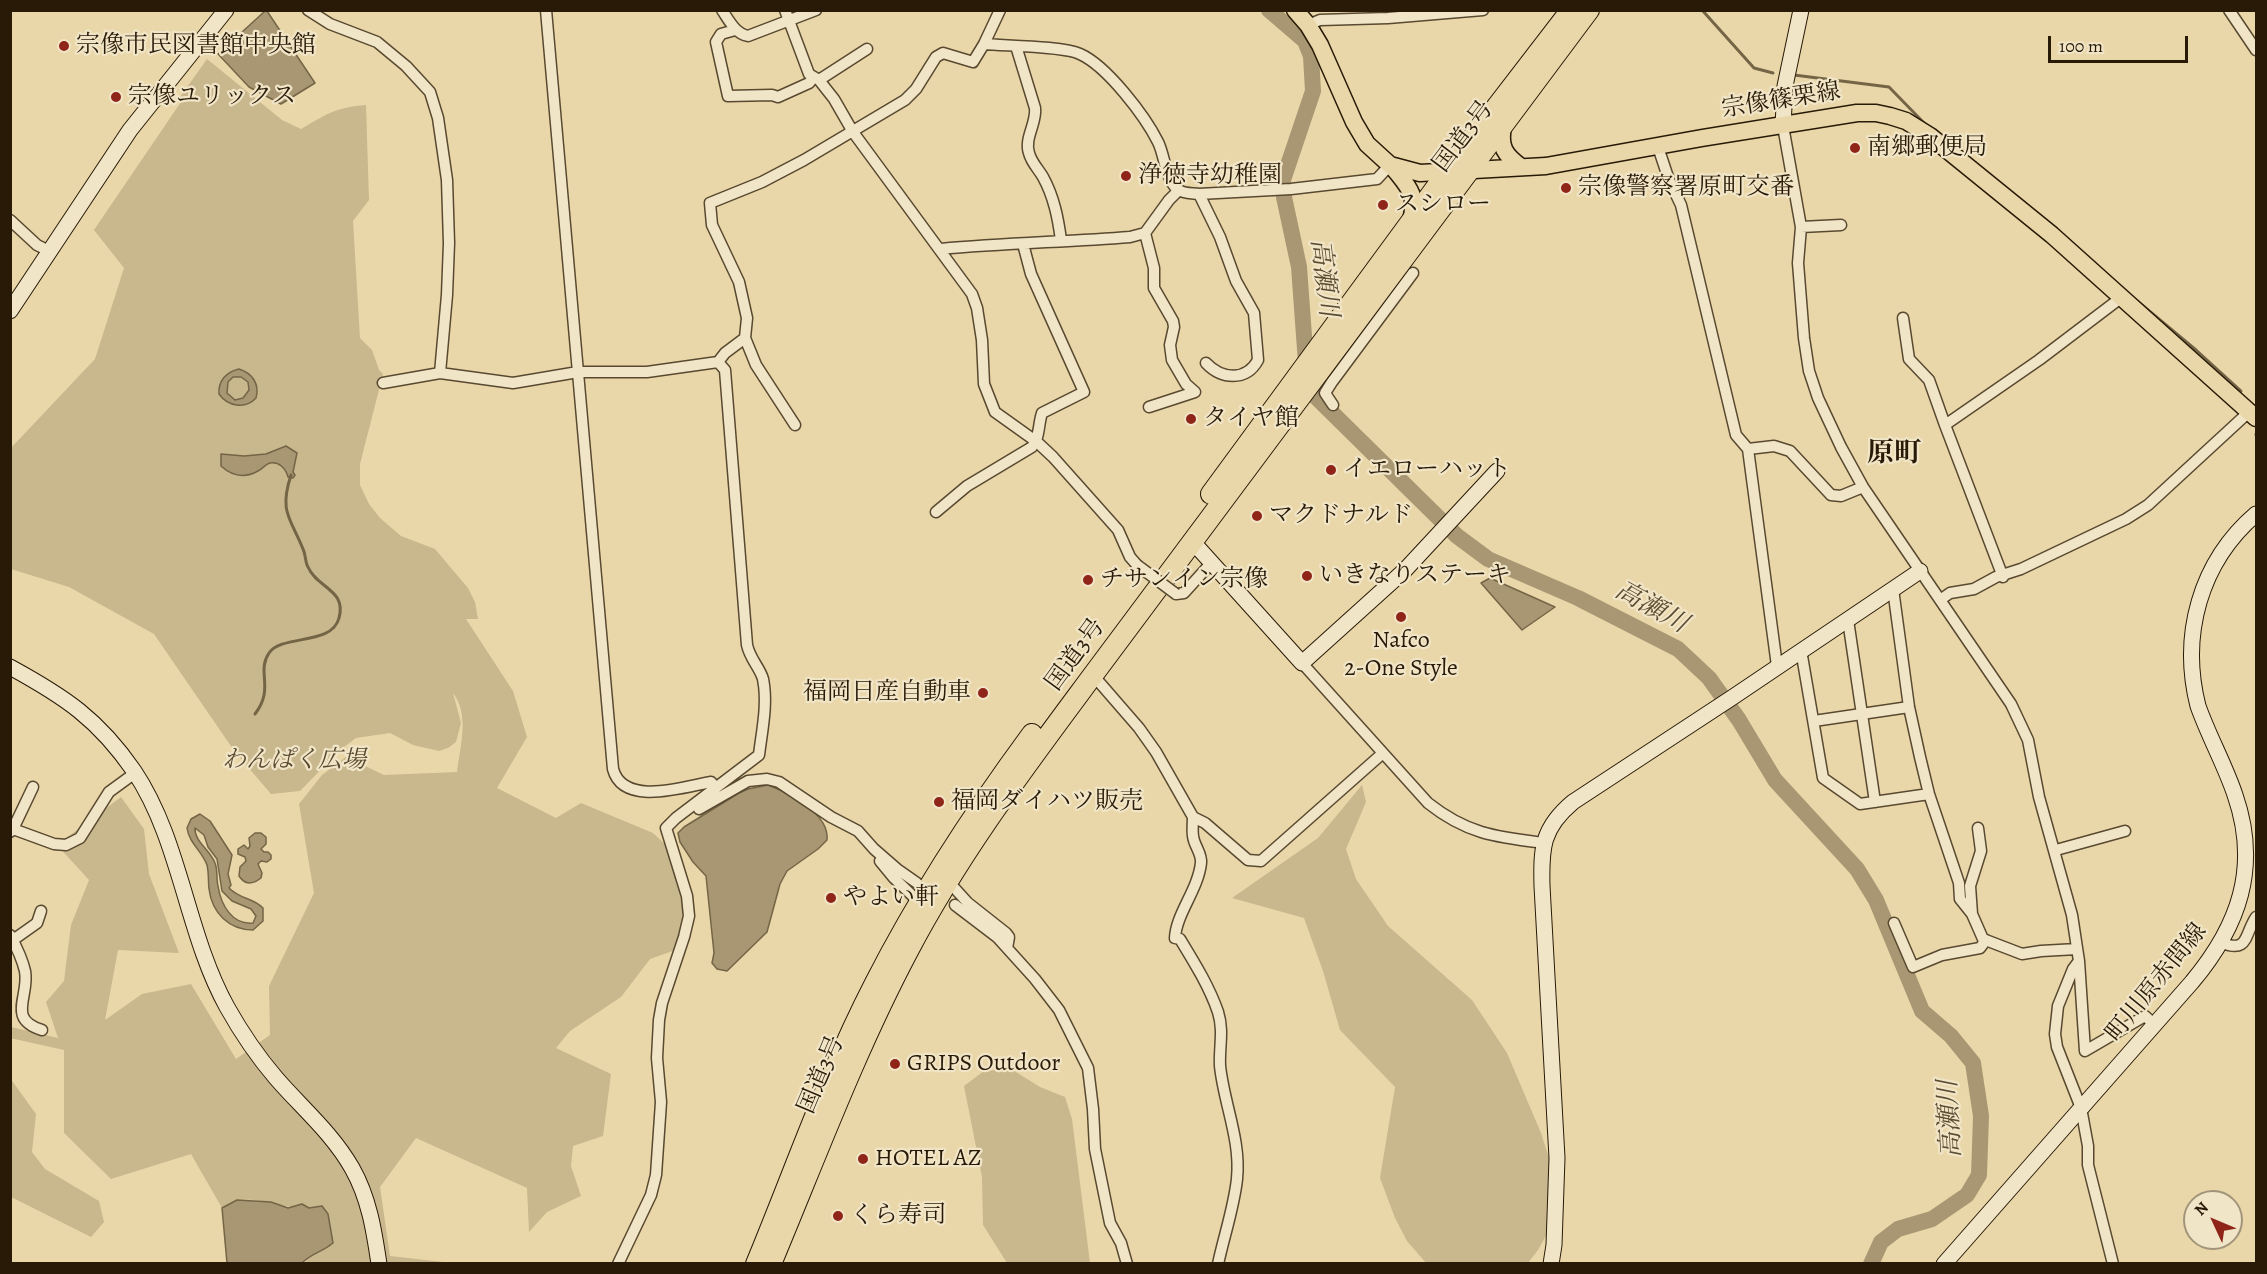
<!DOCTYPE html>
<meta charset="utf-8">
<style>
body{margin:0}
#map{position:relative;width:2267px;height:1274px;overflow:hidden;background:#ead7a9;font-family:Alegreya,serif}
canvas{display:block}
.frame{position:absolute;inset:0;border:12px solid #281a07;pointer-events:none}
.north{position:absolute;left:2183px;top:1190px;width:60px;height:60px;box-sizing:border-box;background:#f1e5c7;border:2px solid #a1947a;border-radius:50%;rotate:314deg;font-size:16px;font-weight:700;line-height:24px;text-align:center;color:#281a07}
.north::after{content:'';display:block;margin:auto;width:21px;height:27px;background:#8f2418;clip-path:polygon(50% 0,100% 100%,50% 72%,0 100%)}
.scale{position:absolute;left:2048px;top:36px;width:140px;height:27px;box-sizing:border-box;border:3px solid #281a07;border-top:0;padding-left:8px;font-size:18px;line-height:21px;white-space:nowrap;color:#281a07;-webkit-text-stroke:4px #f1e5c7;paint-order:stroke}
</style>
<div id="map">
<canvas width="2267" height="1274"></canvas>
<div class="frame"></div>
<div class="north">N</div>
<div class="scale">100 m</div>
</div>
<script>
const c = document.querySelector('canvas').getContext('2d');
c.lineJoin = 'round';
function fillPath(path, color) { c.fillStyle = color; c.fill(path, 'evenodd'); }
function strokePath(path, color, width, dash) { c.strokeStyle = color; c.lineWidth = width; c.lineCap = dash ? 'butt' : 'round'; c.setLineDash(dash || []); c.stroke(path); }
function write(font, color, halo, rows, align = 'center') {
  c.font = font + ' Alegreya,"Noto Serif JP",serif'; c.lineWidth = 4.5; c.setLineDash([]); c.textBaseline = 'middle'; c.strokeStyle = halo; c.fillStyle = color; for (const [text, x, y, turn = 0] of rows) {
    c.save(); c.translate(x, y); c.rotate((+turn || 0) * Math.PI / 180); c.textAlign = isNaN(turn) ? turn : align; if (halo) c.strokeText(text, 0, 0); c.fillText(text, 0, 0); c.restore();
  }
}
const green = new Path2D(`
 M207,59L282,120L301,129C325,115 336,107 366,105L369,200L353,221L360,338L372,350L379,370L383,374L360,464V485L369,504L380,518L401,536L435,549L468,588L475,602L478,619H466L513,691L527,737L497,788L556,818L581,803L653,833L666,845L685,900L678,949L650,959L621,997L570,1031L556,1048L611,1074L603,1136L573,1146L571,1166L581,1196L547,1212L529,1232L527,1188L416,1138L380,1187L390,1256L452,1263H305L329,1226L301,1204C286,1212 260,1197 240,1200C234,1201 228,1205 222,1208L191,1154L111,1179L64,1133V1050L10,1038L11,1027L58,1038L46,1002L64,981L71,925L89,880L57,845L121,797L144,829L149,874L179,953L118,950L105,1020L142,994L191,984L236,1059L270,1035L269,986L314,893L299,804L322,775L346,757L384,775L457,772C460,747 470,715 453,693L461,723L456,742L448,748L439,751L413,745L390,733L356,738L340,750L300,791L271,794L235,752L154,634L69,587L11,569L10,449L95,359L124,268L94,230L183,99L180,97Z
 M1362,785L1366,802L1346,849L1356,879L1388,926L1472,1000L1507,1053L1541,1133L1557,1183L1559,1212L1538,1250L1528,1263H1426L1407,1241L1395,1218L1380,1178L1395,1087L1340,1030L1323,971L1304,918L1232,898L1318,838Z
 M1011,1069L1040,1087L1065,1097L1072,1119L1090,1263H1007L983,1225L982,1177L964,1086L984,1071Z
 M10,1078L36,1114L32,1152L45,1169L99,1201L104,1222L91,1237L11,1197Z`);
const water = new Path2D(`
 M265,11H267L315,83L281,104L249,87L218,54Z
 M239,369C252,373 260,384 256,398C246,409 228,407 219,394C218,381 226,372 239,369ZM233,377H241L248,382L249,390L243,398L235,400L227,393L228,382Z
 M286,446L297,453L293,472L295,475L293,478L288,477C286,469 279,461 270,463C266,464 262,469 258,471C244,479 232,476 221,466V454L244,456L266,454Z
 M1490,578L1555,607L1522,630L1481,583Z
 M768,785C789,793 830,814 827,840L818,849L787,871L780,884L767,932L727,971L717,969L712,963L714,953L706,876L693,862L680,842L678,833L684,827L739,793L748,789Z
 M200,814L210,821L232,855L228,874L231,885L229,888C241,900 252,897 263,908V921L253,930C229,930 212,913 209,889C208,881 209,873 207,865C202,851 189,843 187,828L191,819ZM195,828L204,835L208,847L217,859L222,891L232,901L251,909L256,916L253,923C232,925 221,905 218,886C216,879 218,870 215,863C210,850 194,841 195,828Z
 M255,833H261L266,837V844L261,849L264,852H268L271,855V859L267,862L261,861L258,864L262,873L261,878C252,885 245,885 239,876L240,867L246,861L245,857L238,854V849L244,845L248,849L250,846L249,838Z
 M237,1200L271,1202L288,1208L302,1204L309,1208L322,1206L328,1214L333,1243C321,1253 313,1252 302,1263H227L222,1208Z`);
const stream = new Path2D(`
 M1702,10L1754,68L1773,73
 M1794,75L1889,87L1926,125
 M2136,300L2196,350L2241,391
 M2256,434V435
 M255,714C275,688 256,672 269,653C282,634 332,646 339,618C347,590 317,588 308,567C305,562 306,555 303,549C290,517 279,512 291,475`);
const river = new Path2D(`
 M1269,10L1305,41L1311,56L1313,91L1283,180L1284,197L1299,267L1306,363L1316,397L1457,536L1488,559L1578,598L1678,649L1709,678L1739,720L1775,780L1857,869L1876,900L1922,1011L1951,1036L1973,1063L1981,1116L1979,1175L1967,1195L1932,1219L1898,1229L1881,1242L1871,1264`);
const street = new Path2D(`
 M308,10L330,24L377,42L406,66L430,92L438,118L447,180L449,243L447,295L440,373
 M546,10L613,769C623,807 684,787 711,782L716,788
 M722,10C730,22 735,33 748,36L816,10
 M785,10L809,74L819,80L834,99L853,132L972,294L977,308L982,340L984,384L995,412L1037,442L1053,457L1118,530L1130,557L1137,565
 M2229,10L2256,50
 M1308,25L1320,20L1388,18L1483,10
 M735,30L721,34L716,42L728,96L772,95L778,97L809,83L814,77
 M984,44C1006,46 1063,46 1080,54C1107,66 1145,116 1158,142C1165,156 1165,178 1177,189C1183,194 1192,193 1199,194L1291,189L1377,179L1390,165
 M1016,46L1035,108C1037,123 1024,138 1029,153C1031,162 1039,170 1043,177C1054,197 1058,218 1061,240
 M819,80L867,49
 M1783,126L1801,227L1798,263L1804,338L1809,371L1818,398L1841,447L1863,487L2011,704L2028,740L2039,797L2072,915L2079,961L2073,969L2058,1006L2055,1034L2057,1047L2081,1108L2088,1146V1165L2113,1264
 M1658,147L1669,180L1681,205L1736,435L1748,449L1777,666
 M1199,194L1220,237L1236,281L1254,313L1258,360C1246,382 1221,379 1206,363
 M10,220L37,245L51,252
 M1801,227L1841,225
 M1145,233L1154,268V288L1173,321L1174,327L1170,345L1172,360L1186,384L1195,392L1149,407
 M941,249C1004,243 1067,242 1130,237L1145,233L1169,200L1179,190
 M1903,318L1909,359L1929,380L1945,425
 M383,383L440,373L513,383L578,372H647L718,362L725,353L745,338
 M1333,405L1325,393L1332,382L1413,273
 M795,425L756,365L745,338L747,318L739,282L712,225L710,203L762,182L804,160L905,100L916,89L936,57L943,53L973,62L984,44L1000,10
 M1748,449L1774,446L1790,451L1831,495L1841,496L1863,487
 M936,512L967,486L1032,447C1040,437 1038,425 1042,413L1084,392L1031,274L1023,244
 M2003,577L1945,425L2039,360L2122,297
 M1893,589L1909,707L1920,757L1929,794L1959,883L1960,899L1972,914L1983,939L2022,954L2041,951L2077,949
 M1176,594L1184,593L1212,562
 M1940,600L1950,593L1974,589L1996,577L2021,569L2126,519L2148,505L2250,411
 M1848,620L1875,802
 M1801,650L1823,778L1860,804L1929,794
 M1302,663L1428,803C1467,834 1496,837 1544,843
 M1093,675L1139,728L1156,752L1193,817L1205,823L1248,860L1261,861L1383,753
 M1814,721L1909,707
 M699,809L748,781L767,779L779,782L831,817L858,831L874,849L897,869L917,883
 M1193,817C1193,823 1192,830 1193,836C1194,846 1202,853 1201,863C1198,890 1176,914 1175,938L1180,939C1194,962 1209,986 1218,1012C1224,1031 1219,1047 1220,1066C1224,1104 1241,1140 1237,1179C1234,1207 1224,1236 1218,1264
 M13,829L33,787
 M10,832L13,829L54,844L66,845L80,838L109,792L135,773
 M2056,850L2125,831
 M880,861L894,878L919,902
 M948,881L968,903L1006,933L1009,937L1007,948
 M955,905L997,937L1035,979L1059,1010L1088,1068L1093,1109L1095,1149L1110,1223L1121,1243L1127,1264
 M1972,914L1970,886L1981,851L1978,828
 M1894,923L1913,967L1942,955L1980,948L1986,940
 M10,935C16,946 22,958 25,971C30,996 6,1019 42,1030
 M13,940L37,923L41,911
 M2222,943C2249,953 2244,935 2256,917
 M2079,961L2085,1051L2145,1016L2155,1025
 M618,1264L651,1195L656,1175L661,1102L657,1058L659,1020L662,1003L684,937L689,916L687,896L666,828L676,818L759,755C762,730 768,704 763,679C760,668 750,659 747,645L725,370L718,362`);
const secondary = new Path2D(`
 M1783,126L1785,86L1801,10
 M10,311L130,130L226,10
 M1192,541L1302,663L1405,570L1497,471
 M10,667C65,697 98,719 134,771C181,841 186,933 227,1007C241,1032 258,1057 276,1078C302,1108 332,1133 352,1168C369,1198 374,1230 379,1264
 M1551,1264L1554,1245L1557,1158L1542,886C1541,848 1542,828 1573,802L1733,697L1920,571
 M1944,1264L2192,982C2239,926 2260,867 2235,795C2225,765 2209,737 2198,706C2180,635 2200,562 2256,514`);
const primary = new Path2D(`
 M1295,10L1308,25L1320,45L1354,122L1367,144L1390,165L1420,173L1546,166L1702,138L1857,113H1876L1890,116L1906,121L1930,136L2052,235L2256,418
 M1503,127C1499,147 1505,155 1521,167
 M1391,165C1408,187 1418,193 1411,221`);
const highway = new Path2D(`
 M1211,494L1468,144L1571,10
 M756,1264C795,1170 828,1074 875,983C920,895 973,814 1032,734
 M771,1264C815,1159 855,1051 908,951C960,852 1027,764 1093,675L1589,10`);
const streetBridge = new Path2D(`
 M1137,565L1176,594`);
const markers = [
 [64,46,6,"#8f2418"],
 [116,97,6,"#8f2418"],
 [1855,148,6,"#8f2418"],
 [1126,176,6,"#8f2418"],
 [1566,188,6,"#8f2418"],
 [1383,205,6,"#8f2418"],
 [1191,419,6,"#8f2418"],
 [1331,470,6,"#8f2418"],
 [1257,516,6,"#8f2418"],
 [1307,576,6,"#8f2418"],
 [1088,580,6,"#8f2418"],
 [1401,617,6,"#8f2418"],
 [983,693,6,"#8f2418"],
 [939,802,6,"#8f2418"],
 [831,898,6,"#8f2418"],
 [895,1064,6,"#8f2418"],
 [863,1159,6,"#8f2418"],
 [838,1216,6,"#8f2418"]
];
const poiNames = [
 ["宗像市民図書館中央館",76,46],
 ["宗像ユリックス",128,97],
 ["南郷郵便局",1867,148],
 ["浄徳寺幼稚園",1138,176],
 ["宗像警察署原町交番",1578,188],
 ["スシロー",1395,205],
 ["タイヤ館",1203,419],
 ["イエローハット",1343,470],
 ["マクドナルド",1269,516],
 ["いきなりステーキ",1319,576],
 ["チサンイン宗像",1100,580],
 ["Nafco",1401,641,"center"],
 ["2-One Style",1401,669,"center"],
 ["福岡日産自動車",971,693,"right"],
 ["福岡ダイハツ販売",951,802],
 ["やよい軒",843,898],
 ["GRIPS Outdoor",907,1064],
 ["HOTEL AZ",875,1159],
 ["くら寿司",850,1216]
];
const streetNames = [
 ["宗像篠栗線",1781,101,-9],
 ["国道3号",1464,137,-53],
 ["国道3号",1076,655,-54],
 ["町川原赤間線",2157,983,-51],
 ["国道3号",822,1075,-67]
];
const parkNames = [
 ["わんぱく広場",294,761]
];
const waterNames = [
 ["高瀬川",1323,278,83],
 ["高瀬川",1651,608,29],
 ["高瀬川",1951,1119,-93]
];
const quarterNames = [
 ["原町",1894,454]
];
fillPath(green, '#c9b78d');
fillPath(water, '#a89772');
strokePath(water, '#756547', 1.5);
strokePath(stream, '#756547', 3);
strokePath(river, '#a89772', 16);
strokePath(street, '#584930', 13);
strokePath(secondary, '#281a07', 17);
strokePath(primary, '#281a07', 19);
strokePath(highway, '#281a07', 22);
strokePath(street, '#f1e5c7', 10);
strokePath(secondary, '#f1e5c7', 15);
strokePath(primary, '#ead7a9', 16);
strokePath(highway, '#ead7a9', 20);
strokePath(streetBridge, '#584930', 13, []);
strokePath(streetBridge, '#f1e5c7', 10);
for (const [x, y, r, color] of markers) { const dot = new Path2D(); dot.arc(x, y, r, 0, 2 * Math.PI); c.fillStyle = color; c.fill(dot); strokePath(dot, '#f1e5c7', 2); }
write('24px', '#281a07', '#f1e5c7', poiNames, 'left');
write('24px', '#281a07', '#f1e5c7', streetNames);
write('italic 24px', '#58492f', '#f1e5c7', parkNames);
write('italic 26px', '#5b4c32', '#f1e5c7', waterNames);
write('bold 27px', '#281a07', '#f1e5c7', quarterNames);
</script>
